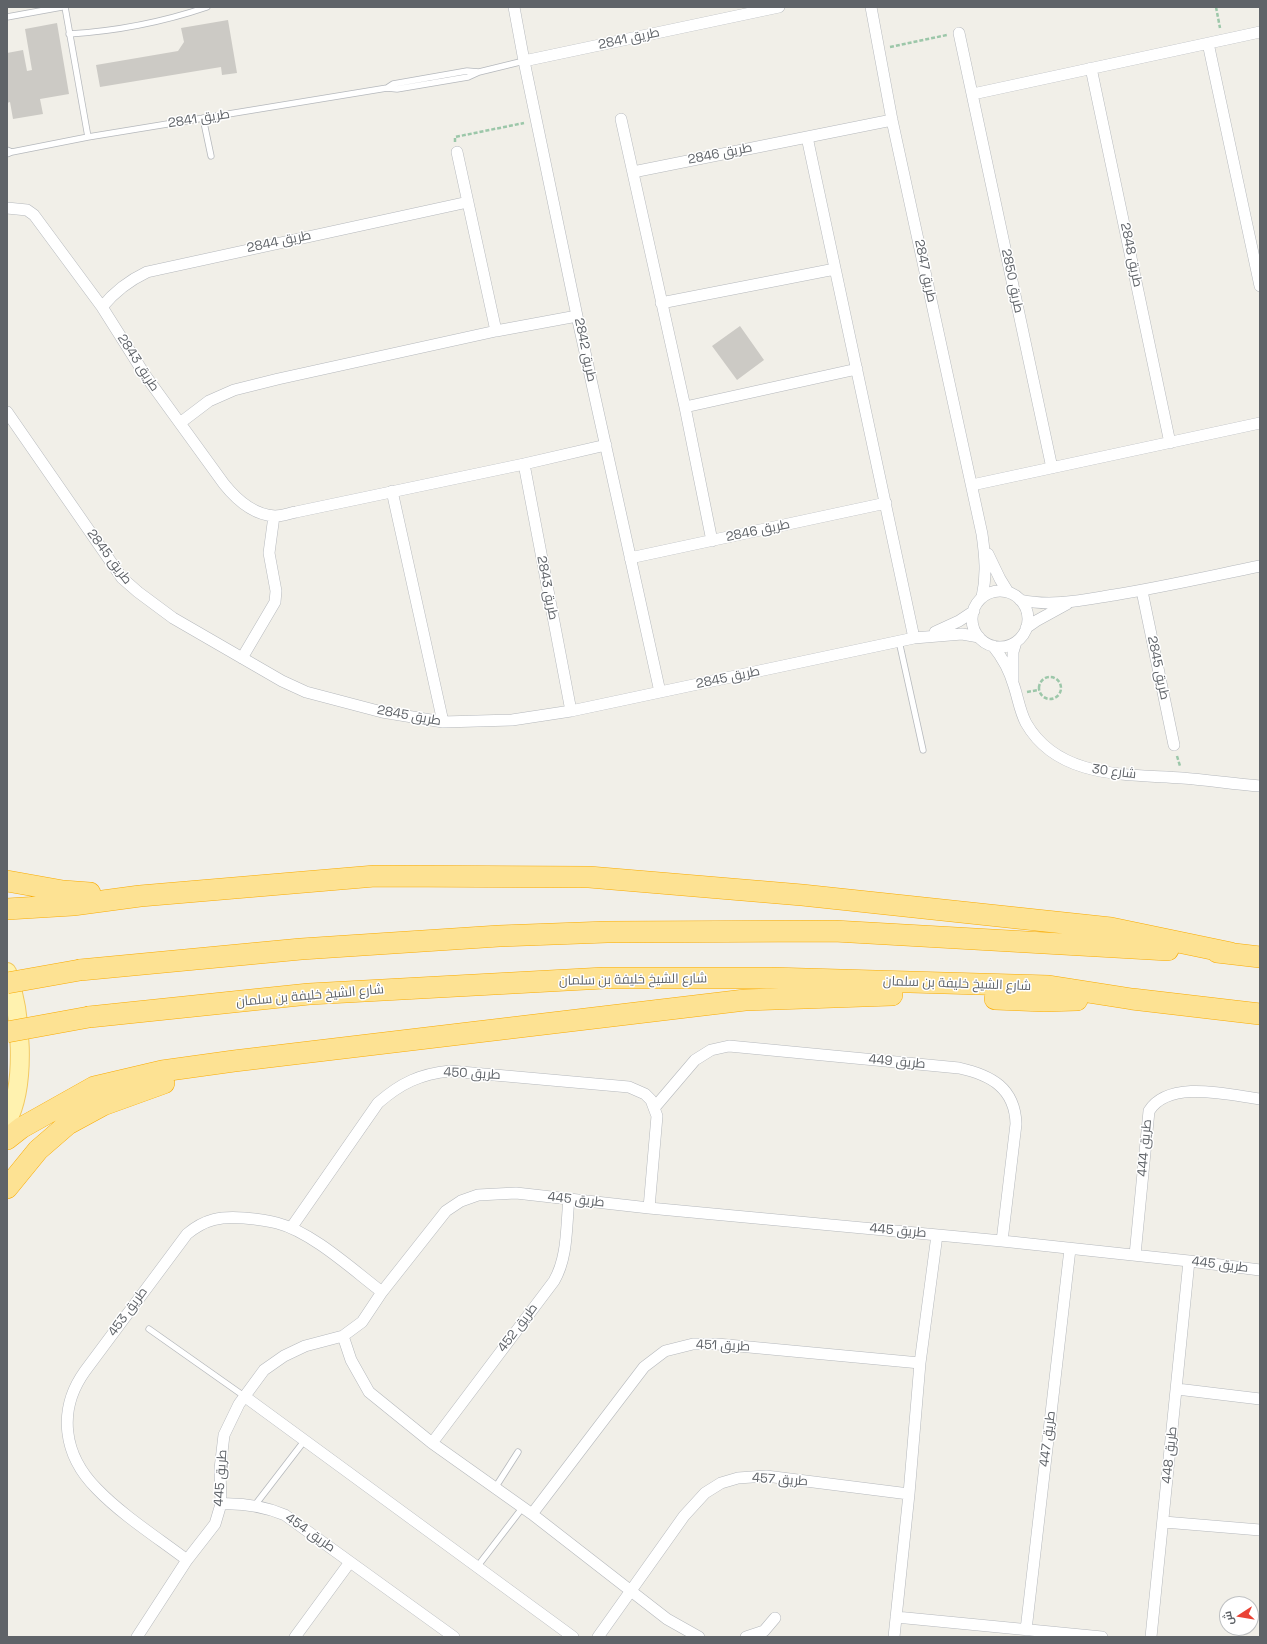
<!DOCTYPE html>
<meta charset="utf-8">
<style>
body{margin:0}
#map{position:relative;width:1267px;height:1644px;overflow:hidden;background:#f1efe8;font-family:"Space Grotesk",Cairo,sans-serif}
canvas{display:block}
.frame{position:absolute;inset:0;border:8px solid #5f6368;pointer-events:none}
.north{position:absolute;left:1219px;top:1596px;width:40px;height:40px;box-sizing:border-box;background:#fff;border:1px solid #bfc1c3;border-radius:50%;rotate:258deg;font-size:11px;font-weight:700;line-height:16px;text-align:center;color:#5f6368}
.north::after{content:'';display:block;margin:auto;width:14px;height:18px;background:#ea4335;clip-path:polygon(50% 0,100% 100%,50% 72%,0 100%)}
</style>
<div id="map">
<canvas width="1267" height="1644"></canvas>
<div class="frame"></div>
<div class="north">ش</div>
</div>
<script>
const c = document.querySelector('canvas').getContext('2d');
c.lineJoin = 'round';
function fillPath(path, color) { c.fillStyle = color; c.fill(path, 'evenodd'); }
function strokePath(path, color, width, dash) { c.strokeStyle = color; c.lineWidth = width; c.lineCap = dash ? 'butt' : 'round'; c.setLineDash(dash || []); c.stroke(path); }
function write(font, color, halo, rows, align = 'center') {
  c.font = font + ' "Space Grotesk",Cairo,sans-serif'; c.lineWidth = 3; c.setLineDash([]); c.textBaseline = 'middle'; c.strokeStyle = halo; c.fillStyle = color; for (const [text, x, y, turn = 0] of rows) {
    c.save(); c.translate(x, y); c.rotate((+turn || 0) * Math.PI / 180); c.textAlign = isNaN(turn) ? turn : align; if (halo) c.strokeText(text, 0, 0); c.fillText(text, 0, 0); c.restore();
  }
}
const building = new Path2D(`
 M228,20L237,73L222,75L221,67L100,87L96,65L178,51L184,42L181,28Z
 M57,23L69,94L40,99L43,114L13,119L10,102L7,103V53L23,50L27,71L32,70L25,29Z
 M740,326L764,360L737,380L712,346Z`);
const path = new Path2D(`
 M1216,7L1220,28
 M890,47L947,35
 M455,142V137L524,123
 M1039 688a11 11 0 1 1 22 0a11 11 0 1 1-22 0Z
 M1027,692L1039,690
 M1177,756L1180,766`);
const service = new Path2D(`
 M65,7L88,137
 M7,17L62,7
 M69,34C118,31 160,23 207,7
 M387,88L393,84L467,71L479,72
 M203,118L211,156
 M7,150L12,152L7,154
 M12,152L88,137L387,88L397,89L468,77L479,72L524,61
 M899,641L923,750
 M149,1329L244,1396
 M495,1488L518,1452
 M255,1505L305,1440
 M477,1567L523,1507`);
const minor = new Path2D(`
 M514,7L524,61L577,316L660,692
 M871,7L892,120L982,534C985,556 987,575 982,597
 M959,33L1052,468
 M1208,43L1260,286
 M524,61L779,7
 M1091,68L1170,443
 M973,94L1260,32
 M621,119L685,407L712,541
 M807,137L914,638
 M457,152L496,331
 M633,172L892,120
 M7,208L27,210L34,215L102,307L145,375L224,484C236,499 253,515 275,516C282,516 290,513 296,512L524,464L606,445
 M661,303L835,269
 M102,307C115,291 128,281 147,272L468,202
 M685,407L857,369
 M7,412L122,578L138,592L173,618L282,681L306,692L382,712L443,722L512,720L571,711L914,638L962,634L979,637
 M180,423L209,401L234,390L278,379L496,331L577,316
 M524,464L571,711
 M972,485L1260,423
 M392,491L443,722
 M988,554L1000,579L1008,592
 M630,558L886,503
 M1142,591L1174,745
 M972 619a28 28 0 1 1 56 0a28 28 0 1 1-56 0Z
 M1020,600C1052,607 1083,600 1114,595C1163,587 1211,576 1260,566
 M1026,628L1036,621L1067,604
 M935,632L959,621L974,611
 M993,646C1002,657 1010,672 1014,686C1018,698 1020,712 1026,723C1058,779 1127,774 1182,778C1208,780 1234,784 1260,786
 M242,658L275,602L276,591L269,553L274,516
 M1013,681V652L1016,642
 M655,1107L695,1060L711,1050L729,1046L959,1068C991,1075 1015,1088 1016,1124L1002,1241
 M291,1228L378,1103C401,1083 420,1074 450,1071L629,1087L645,1094L651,1100L657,1116L649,1208
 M1135,1255L1149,1111C1169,1079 1229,1095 1260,1099
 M343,1336L351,1360L369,1392L432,1443L532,1514L667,1619L699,1637
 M1177,1389L1260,1399
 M244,1396L573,1637
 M432,1443L554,1281C568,1257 566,1227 569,1199
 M221,1504C244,1503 263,1506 285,1515L454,1637
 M532,1514L644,1367L665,1351L693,1344H717L920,1363
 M1164,1522L1260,1530
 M187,1560C158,1538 122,1515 97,1489C63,1455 57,1410 85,1371L187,1234C205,1219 221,1216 244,1218C255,1219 266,1220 277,1223C312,1232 353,1270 382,1292
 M896,1617L1102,1637
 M1026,1630L1070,1249
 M137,1637L187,1560L215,1524L221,1504L220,1469L224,1435L239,1404L264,1370L284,1356L305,1346L343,1336L362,1322L382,1292L446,1211L461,1201L478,1195L516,1193L649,1208L1002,1241L1189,1261L1260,1270
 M295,1637L350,1562
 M598,1637L684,1516L705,1493L721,1483L738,1478L766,1476L909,1494
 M746,1637L764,1631L775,1618
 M894,1637L909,1494L920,1363L937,1235
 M1151,1637L1189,1261`);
const primary = new Path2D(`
 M7,972C21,1012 27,1083 7,1122`);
const motorway = new Path2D(`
 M7,881L63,891L90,893
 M7,909L73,905L140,896L375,876L589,877L802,895L1111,928L1231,953
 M1217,952L1260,957
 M80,970L301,949L499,936L607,932L834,931L1168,950
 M995,999L1044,1001L1077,1000
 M89,1017L309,994L604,978H771L1049,986L1132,999L1260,1014
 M7,1139L21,1128L94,1087L162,1071L234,1061L745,1000L892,995
 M7,1188L38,1150L68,1124L103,1105L164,1083`);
const motorwayBridge = new Path2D(`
 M7,983L80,970
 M7,1032L89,1017`);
const streetNames = [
 ["طريق 2841",629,39,-12],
 ["طريق 2841",199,119,-9],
 ["طريق 2846",720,154,-11],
 ["طريق 2844",279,242,-12],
 ["طريق 2848",1131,255,78],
 ["طريق 2847",925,271,78],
 ["طريق 2850",1012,281,78],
 ["طريق 2842",585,350,78],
 ["طريق 2843",138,363,57],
 ["طريق 2846",758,531,-12],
 ["طريق 2845",109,557,53],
 ["طريق 2843",547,588,79],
 ["طريق 2845",1158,668,78],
 ["طريق 2845",728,678,-12],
 ["طريق 2845",409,716,10],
 ["شارع 30",1114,772,7],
 ["شارع الشيخ خليفة بن سلمان",633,980,-1],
 ["شارع الشيخ خليفة بن سلمان",957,984,2],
 ["شارع الشيخ خليفة بن سلمان",310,996,-5],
 ["طريق 449",897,1062,5],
 ["طريق 450",472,1074,3],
 ["طريق 444",1145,1148,-85],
 ["طريق 445",576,1200,6],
 ["طريق 445",898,1231,5],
 ["طريق 445",1220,1265,7],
 ["طريق 453",128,1312,-54],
 ["طريق 452",518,1328,-53],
 ["طريق 451",723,1346,2],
 ["طريق 447",1048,1439,-83],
 ["طريق 448",1170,1455,-84],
 ["طريق 445",221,1478,-86],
 ["طريق 457",780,1480,4],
 ["طريق 454",310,1533,35]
];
fillPath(building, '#cccac5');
strokePath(service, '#b5b8bc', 7);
strokePath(minor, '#b5b8bc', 12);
strokePath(primary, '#f2c960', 20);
strokePath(motorway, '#f9ab00', 22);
strokePath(path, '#9cc7a9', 2.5, [4, 2]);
strokePath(service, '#fff', 5.5);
strokePath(minor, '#fff', 11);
strokePath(primary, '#fff2af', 18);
strokePath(motorway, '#fde293', 21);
strokePath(motorwayBridge, '#f9ab00', 22, []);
strokePath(motorwayBridge, '#fde293', 21);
write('13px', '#5f6368', '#fff', streetNames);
</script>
